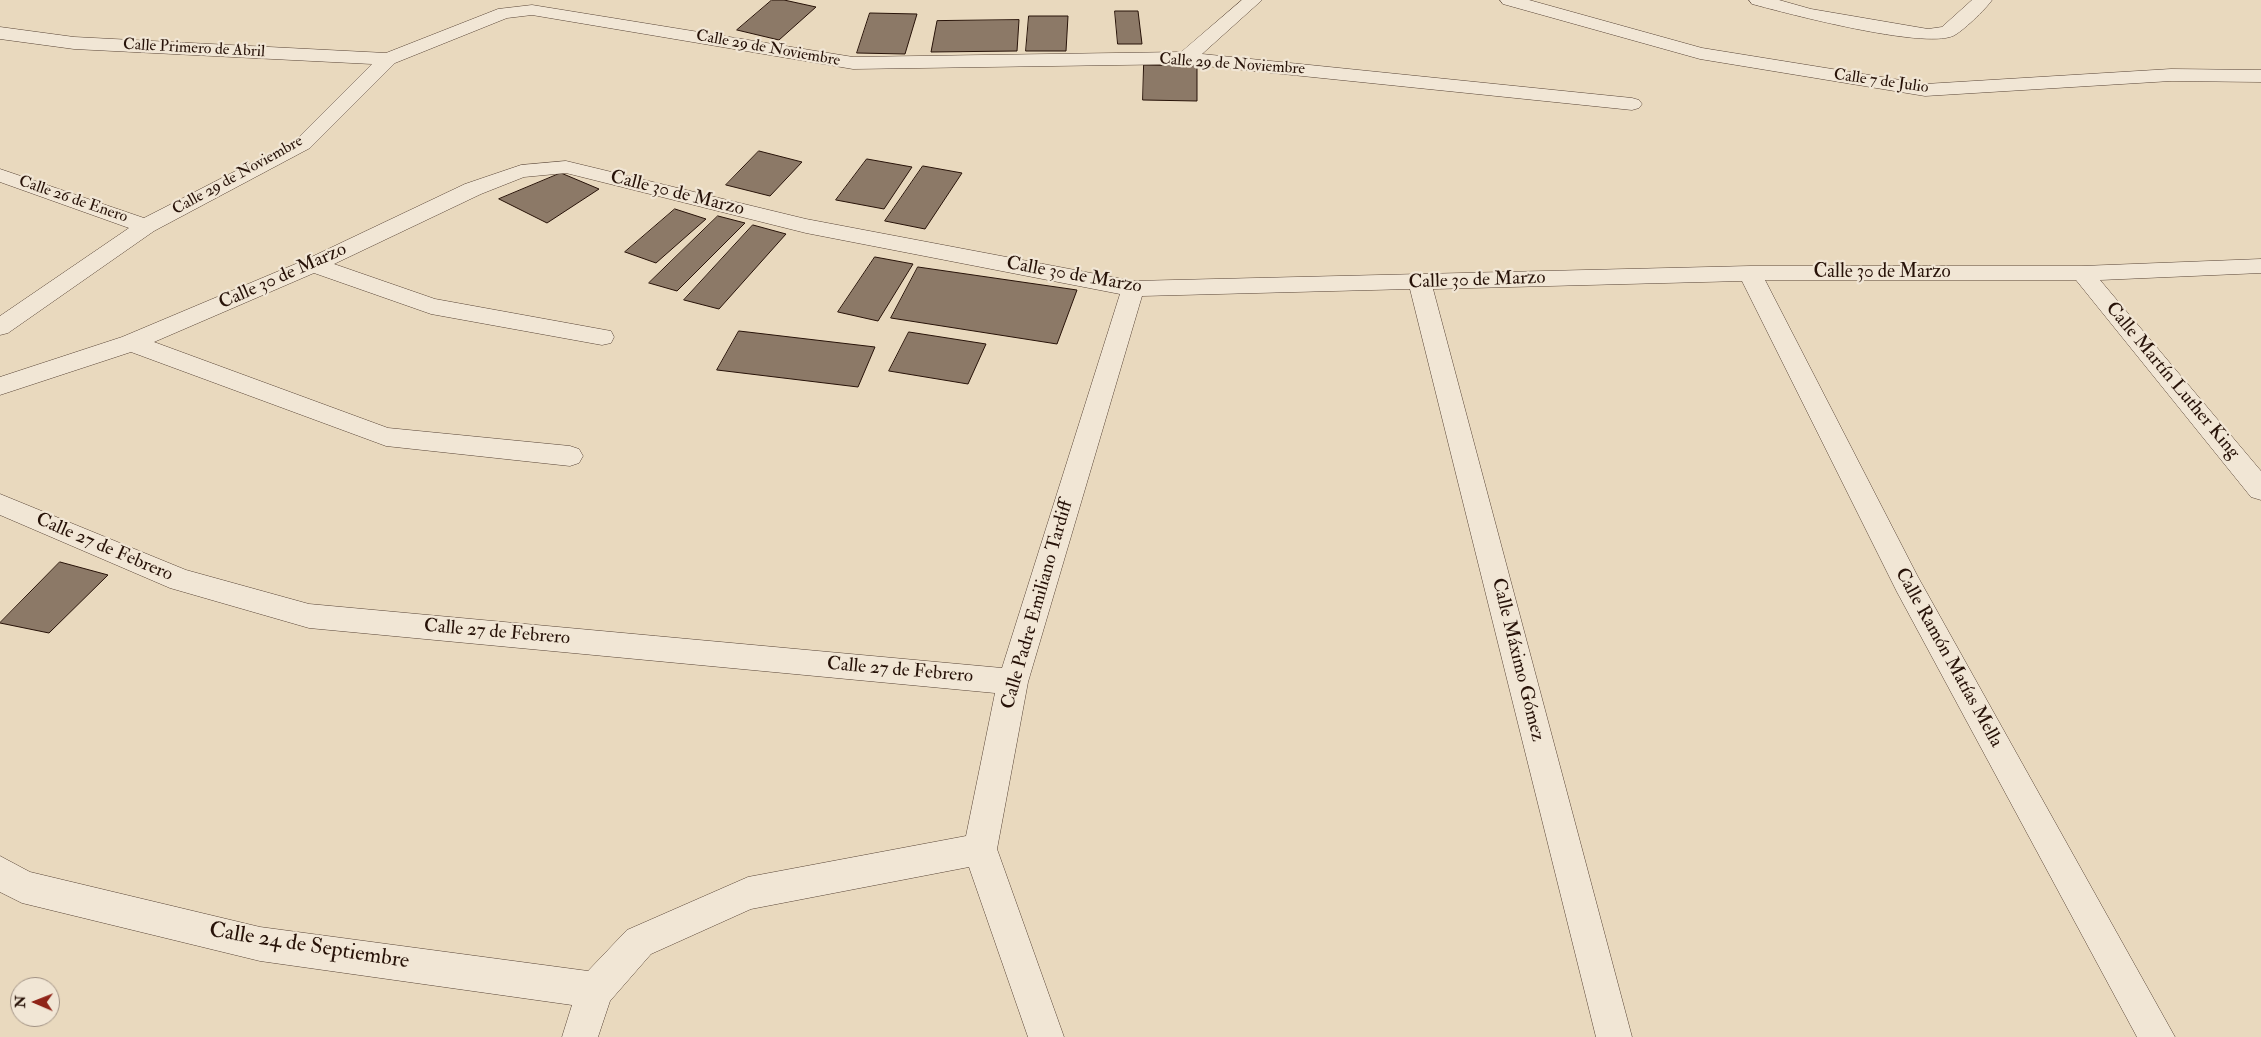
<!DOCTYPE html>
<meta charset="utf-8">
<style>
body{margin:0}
#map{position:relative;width:2261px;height:1037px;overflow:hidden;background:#e9d9be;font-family:"IM FELL Double Pica",serif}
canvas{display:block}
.north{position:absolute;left:10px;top:977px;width:50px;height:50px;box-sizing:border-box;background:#f1e6d5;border:1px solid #a09183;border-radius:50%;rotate:271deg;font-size:14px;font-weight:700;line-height:20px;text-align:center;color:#271208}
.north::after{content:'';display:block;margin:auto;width:18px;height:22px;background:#8f2418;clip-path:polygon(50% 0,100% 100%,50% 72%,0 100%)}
</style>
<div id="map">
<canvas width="2261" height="1037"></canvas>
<div class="north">N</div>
</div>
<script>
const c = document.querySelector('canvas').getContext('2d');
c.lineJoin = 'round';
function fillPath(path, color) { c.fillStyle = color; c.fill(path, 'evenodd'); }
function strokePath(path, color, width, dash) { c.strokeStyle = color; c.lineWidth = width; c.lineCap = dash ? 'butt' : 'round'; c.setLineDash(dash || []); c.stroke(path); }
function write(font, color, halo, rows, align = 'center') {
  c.font = font + ' "IM FELL Double Pica",serif'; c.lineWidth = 4.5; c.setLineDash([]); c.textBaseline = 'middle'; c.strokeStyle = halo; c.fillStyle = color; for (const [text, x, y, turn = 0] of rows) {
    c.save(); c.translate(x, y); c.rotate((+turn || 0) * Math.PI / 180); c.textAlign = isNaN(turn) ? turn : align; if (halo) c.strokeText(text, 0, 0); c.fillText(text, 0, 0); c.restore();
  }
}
const building = new Path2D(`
 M772,0H784L816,7L779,40L737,30Z
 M1115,11H1138L1142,44H1118Z
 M870,13L917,14L905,54L857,53Z
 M1029,16H1068L1066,51H1026Z
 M1019,20L1017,51L931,52L937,21Z
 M1144,65L1197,66V101L1143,100Z
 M759,151L802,162L770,196L726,185Z
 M867,159L912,167L884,209L836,200Z
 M923,166L962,173L925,229L885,221Z
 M561,173L599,189L547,223L499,199Z
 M675,209L706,219L656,263L625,252Z
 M718,216L745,223L677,291L649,283Z
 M753,225L786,234L719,309L684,300Z
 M875,257L913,264L878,321L838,312Z
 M918,267L1077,290L1057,344L891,318Z
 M739,331L875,347L858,387L717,370Z
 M909,332L986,344L968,384L889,371Z
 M60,562L108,575L49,633L0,623Z`);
const street = new Path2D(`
 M1242,0H1262L1202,54L1632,98L1639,100L1642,104L1639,108L1632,110L1186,64L853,69L532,15L507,18L395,63L310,148L154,231L8,333L0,335V316L129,228L0,182V169L144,218L296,140L372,64L74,49L0,39V27L74,37L386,53L498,9L532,5L853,57L1181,52Z
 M1500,0H1529L1702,48L1925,84L2171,69L2261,70V82L2171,81L1925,96L1700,59L1503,4Z
 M1749,0H1779L1811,9L1928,29L1942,27L1972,0H1992C1986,9 1962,32 1953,36C1922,49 1789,14 1752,4Z
 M566,161L806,219L1133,281L1750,266H2082L2261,259V273L2100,280L2261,471V500L2251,497L2076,280H1765L1918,577L2175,1037H2137L1897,592L1742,281L1433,289L1632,1037H1596L1410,289L1142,296L1028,682L997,849L1064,1037H1028L969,867L751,909L651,954L610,1001L598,1037H562L572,1005L260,961L22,903L0,892V856L30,872L260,927L588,971L627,930L748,877L966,836L995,693L309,628L170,588L0,515V494L186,570L309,604L1002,668L1120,294L806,233L566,173L524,177L481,194L334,264L435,299L611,331L614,337L611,343L602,345L431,314L314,273L154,342L388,428L570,446L579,449L583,456L579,463L570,466L386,446L131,352L0,395V377L122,337L305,260L465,184L521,165Z`);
const farStreetnames = [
 ["Calle Primero de Abril",194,49,3],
 ["Calle 29 de Noviembre",768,49,10],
 ["Calle 29 de Noviembre",1232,65,4],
 ["Calle 7 de Julio",1881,82,8],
 ["Calle 29 de Noviembre",238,176,-29],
 ["Calle 26 de Enero",73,200,19]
];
const streetNames = [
 ["Calle 30 de Marzo",677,194,14],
 ["Calle 30 de Marzo",1882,273],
 ["Calle 30 de Marzo",1074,276,10],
 ["Calle 30 de Marzo",283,277,-24],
 ["Calle 30 de Marzo",1477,281,-2],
 ["Calle Martín Luther King",2172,381,50],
 ["Calle 27 de Febrero",104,548,23],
 ["Calle Padre Emiliano Tardiff",1038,605,-74],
 ["Calle 27 de Febrero",497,633,5],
 ["Calle Ramón Matías Mella",1948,658,61],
 ["Calle Máximo Gómez",1517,660,76],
 ["Calle 27 de Febrero",900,671,5]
];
const nearStreetnames = [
 ["Calle 24 de Septiembre",309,947,9]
];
fillPath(building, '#8c7967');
strokePath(building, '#271208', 1);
strokePath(street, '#584436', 1);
fillPath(street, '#f1e6d5');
write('16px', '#271208', '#f1e6d5', farStreetnames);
write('19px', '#271208', '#f1e6d5', streetNames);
write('22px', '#271208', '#f1e6d5', nearStreetnames);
</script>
